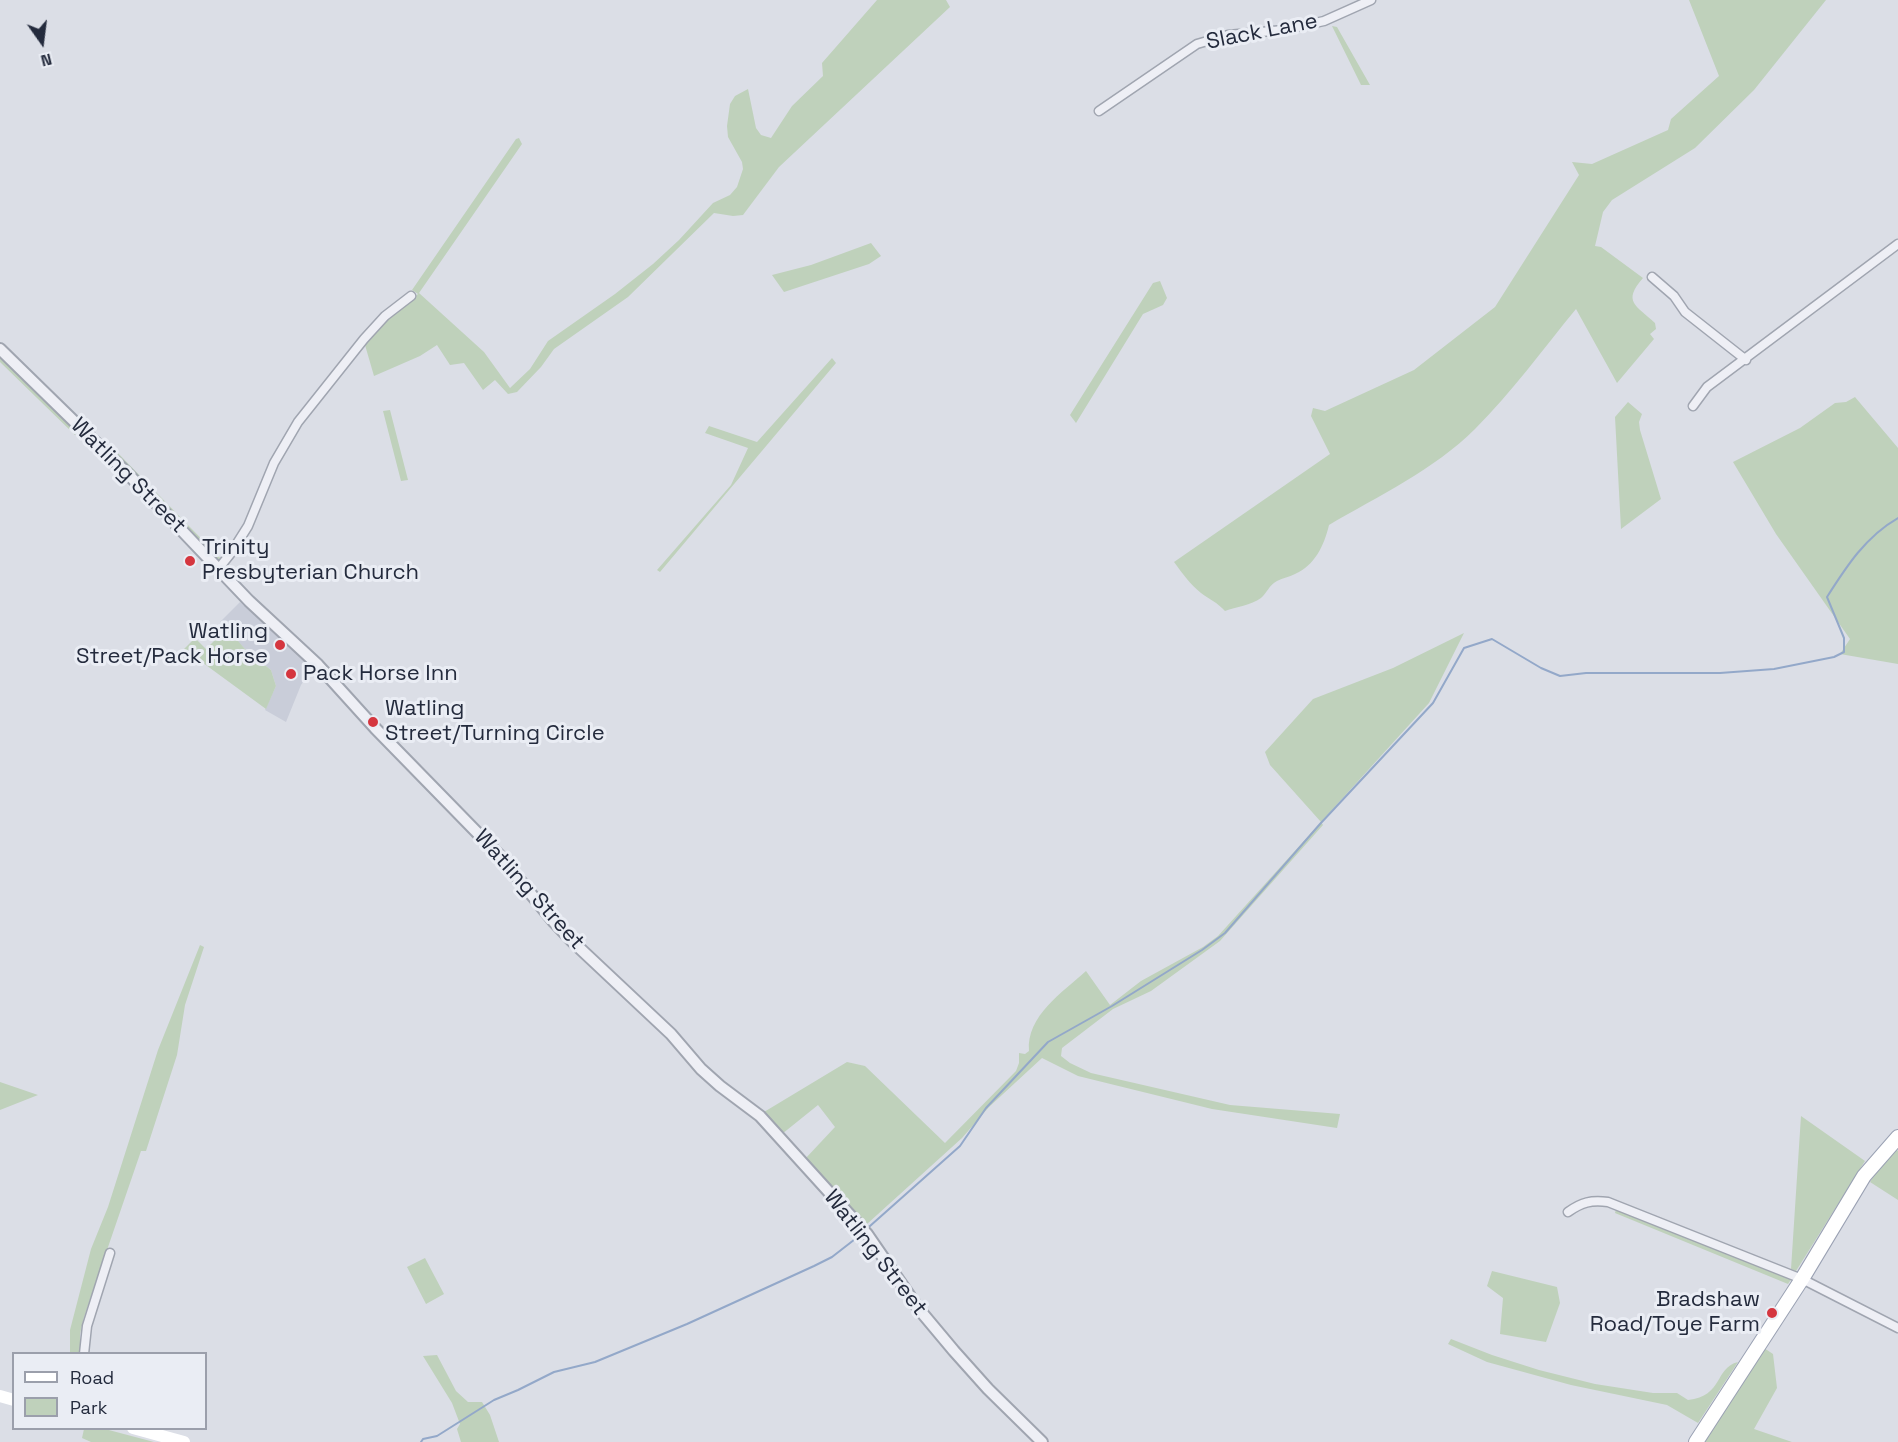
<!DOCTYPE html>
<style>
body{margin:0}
#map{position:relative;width:1898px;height:1442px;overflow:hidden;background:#dbdee6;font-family:"Space Grotesk",sans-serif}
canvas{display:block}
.legend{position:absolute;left:12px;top:1352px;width:195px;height:78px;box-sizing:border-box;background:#eaedf4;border:2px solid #9b9fab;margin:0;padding:8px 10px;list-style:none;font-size:18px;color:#242b3d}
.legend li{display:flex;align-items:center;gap:12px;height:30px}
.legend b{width:30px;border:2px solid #9b9fab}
.north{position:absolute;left:12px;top:12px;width:60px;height:60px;-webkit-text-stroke:4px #eaedf4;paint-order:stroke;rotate:166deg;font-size:16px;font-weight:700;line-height:24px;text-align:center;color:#242b3d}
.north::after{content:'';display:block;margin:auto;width:21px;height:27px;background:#242b3d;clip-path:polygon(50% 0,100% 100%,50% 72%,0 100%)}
</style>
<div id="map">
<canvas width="1898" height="1442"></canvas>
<ul class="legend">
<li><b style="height:8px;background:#fff"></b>Road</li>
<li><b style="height:16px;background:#bfd1bb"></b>Park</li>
</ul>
<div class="north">N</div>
</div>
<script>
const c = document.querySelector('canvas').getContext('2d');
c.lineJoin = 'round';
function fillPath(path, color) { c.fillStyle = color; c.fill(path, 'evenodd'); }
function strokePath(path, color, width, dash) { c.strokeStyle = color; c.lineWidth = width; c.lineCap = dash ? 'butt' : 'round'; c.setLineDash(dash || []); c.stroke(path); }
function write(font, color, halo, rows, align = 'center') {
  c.font = font + ' "Space Grotesk",sans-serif'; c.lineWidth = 6; c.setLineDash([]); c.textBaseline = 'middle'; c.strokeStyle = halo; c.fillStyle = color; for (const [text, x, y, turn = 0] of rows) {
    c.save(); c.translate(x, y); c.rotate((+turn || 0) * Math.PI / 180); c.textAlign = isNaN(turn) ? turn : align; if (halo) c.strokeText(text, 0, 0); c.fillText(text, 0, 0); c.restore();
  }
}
const built = new Path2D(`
 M240,602L314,667L301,685L286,722L265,710L276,686L271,670L245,649L220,622Z`);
const green = new Path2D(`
 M877,0H946L950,7L779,167L743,215L733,216L714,213L628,297L554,349L541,367L517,392L508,394L495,380L483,390L464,363L450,365L437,345L420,356L374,376L365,345L386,320L418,294L412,290L516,139L519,138L522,144L419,293L484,352L510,388L530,369L548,341L615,294L653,264L679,240L713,203L730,195L737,187L743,169L742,162L728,137L727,126L730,104L735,96L748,89L756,128L761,135L771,138L792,106L823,76L822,63Z
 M1689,0H1826L1754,90L1695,148L1612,200L1603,212L1595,246L1601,247L1643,278C1622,302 1636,305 1655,323L1656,329L1650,334L1654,339L1617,383L1576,309C1543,349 1512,392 1475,429C1434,470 1378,496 1329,525C1324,546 1315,565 1295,574C1289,577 1283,578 1277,581C1269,585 1267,593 1261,598C1251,605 1236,607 1225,611C1218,603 1209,599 1201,593C1190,584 1182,573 1174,562L1330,454L1311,416L1313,408L1325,411L1414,370L1495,307L1579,175L1572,162L1592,164L1668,130L1671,119L1719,76Z
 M1332,26L1337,27L1370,85H1361Z
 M871,243L881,256L869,264L784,292L772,275L811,265Z
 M1160,281L1167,298L1163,305L1143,314L1076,423L1070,415L1153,283Z
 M0,356L77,430L75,435L0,362Z
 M832,358L836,363L660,572L657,570L731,485L748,448L705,433L709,426L757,442Z
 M1855,397L1898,448V664L1840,654L1850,639L1776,534L1733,462L1800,428L1835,403L1846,402Z
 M1628,402L1642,414L1639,422L1640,430L1661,499L1621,529L1615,417Z
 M390,410L408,480L401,481L383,411Z
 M113,448L223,561L220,563L111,451Z
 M227,628L245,649L271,670L276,686L266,709L184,649L195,638L206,649Z
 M1464,633L1429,703L1321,822L1323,825L1220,941L1151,991L1113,1009L1062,1048L1061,1056L1070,1063L1091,1073L1230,1105L1340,1114L1337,1128L1212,1109L1078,1076L1042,1058L989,1107L962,1138L867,1224L805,1159L835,1127L818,1105L782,1134L764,1112L847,1062L865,1066L945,1143L1016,1071L1019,1063V1053L1025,1054L1029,1051C1026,1016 1063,992 1086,971L1110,1005L1141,981L1203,947L1218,936L1321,822L1270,765L1265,752L1313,699L1393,668Z
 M200,945L204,947L185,1005L177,1055L146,1151H141L84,1317L80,1334V1353L70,1354V1330L91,1249L108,1207L158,1050Z
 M0,1082L38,1095L0,1110Z
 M1801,1116L1865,1161L1796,1271L1791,1269Z
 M1896,1149L1898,1151V1200L1870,1182L1879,1167Z
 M1616,1209L1792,1278L1788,1284L1615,1213Z
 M425,1258L444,1294L426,1304L407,1267Z
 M1492,1271L1557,1287L1560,1303L1546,1342L1500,1334L1503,1298L1487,1286Z
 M1451,1339L1492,1355L1539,1370L1595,1384L1653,1393H1677L1688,1400C1724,1396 1714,1368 1738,1362L1698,1423L1667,1405L1571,1385L1487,1362L1448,1344Z
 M1764,1348L1773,1354L1777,1388L1754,1429L1792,1442H1703Z
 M437,1355L456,1391L468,1402H482L490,1415L499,1442H461L457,1429L460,1424L452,1403L423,1356Z
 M84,1429H105L154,1442H91L82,1438Z`);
const stream = new Path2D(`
 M870,1226L960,1146L986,1108L1048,1042L1112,1006L1202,950L1225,933L1320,824L1433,703L1464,648L1492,639L1541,668L1560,676L1586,673H1720L1774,669L1834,657L1844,652V638L1827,597C1846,567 1866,536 1898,518
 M421,1442L423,1439L437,1436L494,1400L518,1390L554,1372L595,1362L687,1324L814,1266L832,1257L859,1236`);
const minor = new Path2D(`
 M1099,111L1197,44L1228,35L1283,30L1324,21L1371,0
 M1652,277L1674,296L1685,312L1746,360
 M1693,406L1707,387L1898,244
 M219,568L231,553L248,526L274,463L298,422L364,339L385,316L411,296
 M1568,1212C1582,1202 1591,1200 1608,1202L1802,1279L1898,1328
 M84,1354L87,1326L110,1253`);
const tertiary = new Path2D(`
 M0,349L129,475L249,601L318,665L375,728L499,855L554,922L572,941L671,1034L701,1069L720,1086L760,1116L867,1234L918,1308L954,1351L988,1389L1042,1442`);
const secondary = new Path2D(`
 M0,1396L14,1400
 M133,1428L184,1442`);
const primary = new Path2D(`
 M1696,1442L1802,1279L1864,1176L1898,1137`);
const markers = [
 [190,561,6,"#d5363f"],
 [280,645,6,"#d5363f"],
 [291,674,6,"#d5363f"],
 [373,722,6,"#d5363f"],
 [1772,1313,6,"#d5363f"]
];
const streetNames = [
 ["Slack Lane",1262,32,-11],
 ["Watling Street",128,476,45],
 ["Watling Street",529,890,48],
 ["Watling Street",875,1253,52]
];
const poiNames = [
 ["Trinity",202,548],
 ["Presbyterian Church",202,573],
 ["Watling",268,632,"right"],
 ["Street/Pack Horse",268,657,"right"],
 ["Pack Horse Inn",303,674],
 ["Watling",385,709],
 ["Street/Turning Circle",385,734],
 ["Bradshaw",1760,1300,"right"],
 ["Road/Toye Farm",1760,1325,"right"]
];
fillPath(built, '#c9cdd9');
fillPath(green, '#bfd1bb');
strokePath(stream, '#93a8c9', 2);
strokePath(minor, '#a0a5b0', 11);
strokePath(tertiary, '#a0a5b0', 14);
strokePath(primary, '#9aa1b3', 16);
strokePath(minor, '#eeeff5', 8);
strokePath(tertiary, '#eeeff5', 10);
strokePath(secondary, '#fff', 12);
strokePath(primary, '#fff', 14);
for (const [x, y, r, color] of markers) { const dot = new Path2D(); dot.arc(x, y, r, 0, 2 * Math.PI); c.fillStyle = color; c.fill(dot); strokePath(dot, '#eaedf4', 2); }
write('22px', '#242b3d', '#eaedf4', streetNames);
write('22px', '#242b3d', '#eaedf4', poiNames, 'left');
</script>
